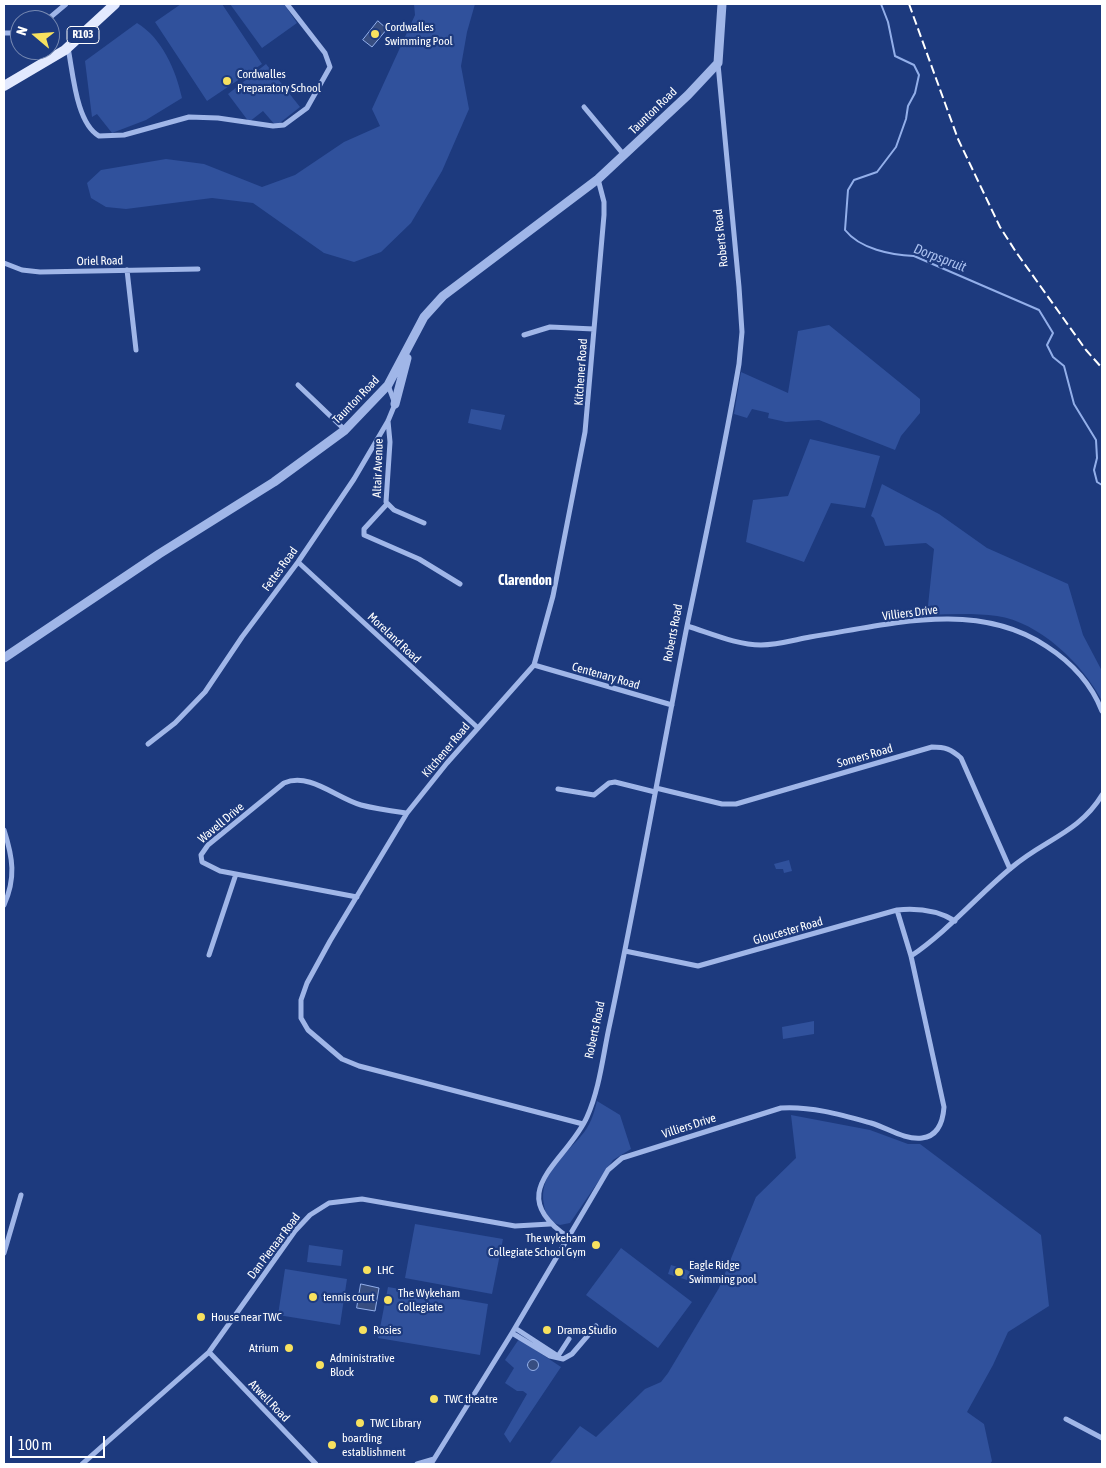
<!DOCTYPE html>
<style>
body{margin:0}
#map{position:relative;width:1106px;height:1468px;overflow:hidden;background:#1d3a7e;font-family:"Asap Condensed",sans-serif}
canvas{display:block}
.frame{position:absolute;inset:0;border:5px solid #fff;pointer-events:none}
.north{position:absolute;left:10px;top:10px;width:50px;height:50px;box-sizing:border-box;background:#1d3a7e;border:1px solid #7789b2;border-radius:50%;rotate:288deg;font-size:14px;font-weight:700;line-height:20px;text-align:center;color:#fff}
.north::after{content:'';display:block;margin:auto;width:18px;height:22px;background:#f7e15f;clip-path:polygon(50% 0,100% 100%,50% 72%,0 100%)}
.scale{position:absolute;left:10px;top:1436px;width:95px;height:22px;box-sizing:border-box;border:2px solid #fff;border-top:0;padding-left:6px;font-size:15px;line-height:18px;white-space:nowrap;color:#fff;-webkit-text-stroke:4px #1d3a7e;paint-order:stroke}
</style>
<div id="map">
<canvas width="1106" height="1468"></canvas>
<div class="frame"></div>
<div class="north">N</div>
<div class="scale">100 m</div>
</div>
<script>
const c = document.querySelector('canvas').getContext('2d');
c.lineJoin = 'round';
function fillPath(path, color) { c.fillStyle = color; c.fill(path, 'evenodd'); }
function strokePath(path, color, width, dash) { c.strokeStyle = color; c.lineWidth = width; c.lineCap = dash ? 'butt' : 'round'; c.setLineDash(dash || []); c.stroke(path); }
function write(font, color, halo, rows, align = 'center') {
  c.font = font + ' "Asap Condensed",sans-serif'; c.lineWidth = 4.5; c.setLineDash([]); c.textBaseline = 'middle'; c.strokeStyle = halo; c.fillStyle = color; for (const [text, x, y, turn = 0] of rows) {
    c.save(); c.translate(x, y); c.rotate((+turn || 0) * Math.PI / 180); c.textAlign = isNaN(turn) ? turn : align; if (halo) c.strokeText(text, 0, 0); c.fillText(text, 0, 0); c.restore();
  }
}
const green = new Path2D(`
 M181,4H222L262,64L207,101L155,22Z
 M230,4H284L297,23L262,48Z
 M414,4H475L467,32L461,66L469,109L442,171L411,223L381,252L354,262L324,253L253,203L212,198L126,209L106,207L91,198L87,183L101,170L166,159L204,164L262,187L295,175L344,142L380,126L372,109L415,15Z
 M137,23C162,38 176,70 182,98L146,120L112,133L97,114L92,117L85,61Z
 M266,64L300,107L276,126L263,111L249,122L228,94Z
 M829,325L920,399V413L901,436L895,450L819,420L786,422L768,418L769,413L752,409L747,418L734,414L741,372L788,393L798,331Z
 M471,409L505,415L501,430L468,423Z
 M810,439L880,456L865,508L831,503L804,562L746,542L753,500L788,496Z
 M882,484L939,514L987,548L1068,584L1083,635L1102,671V701C1083,664 1039,622 997,616C974,613 950,614 927,615L934,549L926,543L885,546L874,518L871,516Z
 M789,860L792,871L784,873L783,869H776L774,864Z
 M814,1021V1034L783,1039L782,1027Z
 M597,1101L620,1115L631,1149L613,1160L570,1223L560,1225C551,1223 545,1214 544,1205C538,1175 563,1157 581,1136C590,1126 594,1114 597,1101Z
 M791,1115L870,1130L908,1144H920L1041,1235L1049,1306L1008,1332L993,1365L967,1412L984,1424L992,1461L990,1464H549L580,1426L596,1437L645,1389L661,1382L668,1373L719,1288L756,1197L796,1158Z
 M415,1224L503,1239L492,1294L405,1278Z
 M309,1245L343,1250L341,1266L307,1262Z
 M621,1248L692,1302L658,1348L586,1295Z
 M671,1265L690,1271L687,1280L668,1274Z
 M285,1269L347,1279L340,1325L278,1315Z
 M388,1287L488,1304L480,1355L378,1338Z
 M519,1339L561,1367L510,1443L504,1434L527,1394L523,1391H517L505,1383L514,1368L505,1360Z`);
const water = new Path2D(`
 M378,21L387,29L372,47L363,40Z
 M361,1284L379,1288L375,1311L357,1308Z
 M527.5 1365a5.5 5.5 0 1 1 11 0a5.5 5.5 0 1 1-11 0Z`);
const stream = new Path2D(`
 M881,4L888,22L895,56L914,65L919,75L915,93L908,106L906,119L896,147L877,172L854,180L848,190L845,230C860,249 891,255 914,256L1039,310L1053,333L1047,345L1053,357L1064,366L1074,404L1096,440L1097,458L1094,470L1097,482L1102,485`);
const minor = new Path2D(`
 M47,20L66,4
 M4,33H20
 M68,48C73,72 76,123 99,136L124,135L189,117L218,118L273,126L284,125L307,108L330,67L325,53L287,4
 M584,107L624,155
 M4,263L22,270L40,272L198,269
 M127,270L136,350
 M524,335L550,327L594,329
 M298,385L345,430
 M388,421L390,442L386,502L394,510L424,523
 M387,504L364,529V535L419,559L460,584
 M298,562L478,728
 M687,626C710,633 737,645 761,645C777,645 794,640 810,637C887,625 976,599 1046,646C1071,662 1091,683 1102,711
 M534,665L672,705
 M148,744L175,723L205,692L242,637L298,562L354,479L388,421L395,404L388,385
 M656,788L722,804H736L932,747C945,747 951,749 961,758L1010,869
 M558,789L594,795L609,783L615,782L655,792
 M4,830C13,858 16,878 4,905
 M357,897L220,871L202,862L201,855L208,845L284,783C310,772 336,798 361,805C376,809 392,811 407,813
 M625,951L698,966L897,910C917,908 937,910 955,921
 M209,955L236,874
 M911,956C948,931 977,896 1011,868C1043,840 1079,833 1102,795
 M583,1124L359,1066L342,1059L308,1030L301,1018V1000L307,983L330,941L407,813L447,763L534,665L553,596L585,432L604,215V202L598,179
 M568,1237C501,1192 567,1162 587,1117C600,1088 603,1054 610,1023C638,891 661,758 687,626C705,539 724,452 739,364L742,332L739,287L718,64
 M4,1253L21,1195
 M515,1328L558,1356L569,1339
 M512,1333L550,1356L563,1359L572,1354L596,1326
 M209,1352L316,1464
 M1066,1419L1102,1438
 M82,1464L209,1352L295,1231L310,1215L329,1203L362,1199L515,1226L550,1224
 M417,1464L434,1459
 M431,1464L512,1333L601,1182L608,1170L622,1158L781,1108C811,1106 842,1115 871,1123C888,1128 904,1140 922,1138C939,1136 943,1121 944,1107L911,956L897,910`);
const tertiary = new Path2D(`
 M395,404L407,358
 M4,658L159,554L274,482L345,430L388,385L424,317L443,296L598,179L688,95L718,63L722,4`);
const primary = new Path2D(`
 M4,86L65,50L115,4`);
const rail = new Path2D(`
 M909,4L958,139L1000,227L1016,252L1086,350L1102,368`);
const markers = [
 [375,34,5,"#f7e15f"],
 [227,81,5,"#f7e15f"],
 [596,1245,5,"#f7e15f"],
 [367,1270,5,"#f7e15f"],
 [679,1272,5,"#f7e15f"],
 [313,1297,5,"#f7e15f"],
 [388,1300,5,"#f7e15f"],
 [201,1317,5,"#f7e15f"],
 [363,1330,5,"#f7e15f"],
 [547,1330,5,"#f7e15f"],
 [289,1348,5,"#f7e15f"],
 [320,1365,5,"#f7e15f"],
 [434,1399,5,"#f7e15f"],
 [360,1423,5,"#f7e15f"],
 [332,1445,5,"#f7e15f"]
];
const shields = [
 [83,35,32]
];
const shieldNames = [
 ["R103",83,35]
];
const poiNames = [
 ["Cordwalles",385,27],
 ["Swimming Pool",385,41],
 ["Cordwalles",237,74],
 ["Preparatory School",237,88],
 ["The wykeham",586,1238,"right"],
 ["Collegiate School Gym",586,1252,"right"],
 ["Eagle Ridge",689,1265],
 ["Swimming pool",689,1279],
 ["LHC",377,1270],
 ["The Wykeham",398,1293],
 ["Collegiate",398,1307],
 ["tennis court",323,1297],
 ["House near TWC",211,1317],
 ["Rosies",373,1330],
 ["Drama Studio",557,1330],
 ["Atrium",279,1348,"right"],
 ["Administrative",330,1358],
 ["Block",330,1372],
 ["TWC theatre",444,1399],
 ["TWC Library",370,1423],
 ["boarding",342,1438],
 ["establishment",342,1452]
];
const streetNames = [
 ["Taunton Road",653,111,-44],
 ["Roberts Road",721,238,-96],
 ["Oriel Road",100,261,-1],
 ["Kitchener Road",581,372,-86],
 ["Taunton Road",356,400,-46],
 ["Altair Avenue",378,468,-88],
 ["Fettes Road",280,569,-54],
 ["Villiers Drive",910,613,-7],
 ["Roberts Road",673,633,-79],
 ["Moreland Road",394,638,43],
 ["Centenary Road",606,676,16],
 ["Kitchener Road",446,750,-50],
 ["Somers Road",865,756,-16],
 ["Wavell Drive",221,823,-40],
 ["Gloucester Road",788,931,-16],
 ["Roberts Road",595,1030,-78],
 ["Villiers Drive",689,1126,-18],
 ["Dan Pienaar Road",274,1246,-53],
 ["Atwell Road",269,1401,46]
];
const waterNames = [
 ["Dorpspruit",940,258,21]
];
const neighbourhoodNames = [
 ["Clarendon",525,581]
];
fillPath(green, '#30519c');
fillPath(water, '#374d80');
strokePath(water, '#93afea', 1);
strokePath(stream, '#93afea', 2);
strokePath(minor, '#a0b6e8', 5);
strokePath(tertiary, '#a0b6e8', 9);
strokePath(primary, '#e2e9fe', 10);
strokePath(rail, '#fff', 2, [9, 4]);
for (const [x, y, r, color] of markers) { const dot = new Path2D(); dot.arc(x, y, r, 0, 2 * Math.PI); c.fillStyle = color; c.fill(dot); strokePath(dot, '#1d3a7e', 2); }
for (const [x, y, w] of shields) { const box = new Path2D(); box.roundRect(x - w / 2, y - 8.5, w, 17, 4); c.fillStyle = '#1d3a7e'; c.fill(box); strokePath(box, '#fff', 1); }
write('bold 11px', '#fff', null, shieldNames);
write('12px', '#fff', '#1d3a7e', poiNames, 'left');
write('12px', '#fff', '#1d3a7e', streetNames);
write('italic 14px', '#abc1f0', '#1d3a7e', waterNames);
write('bold 14px', '#fff', '#1d3a7e', neighbourhoodNames);
</script>
